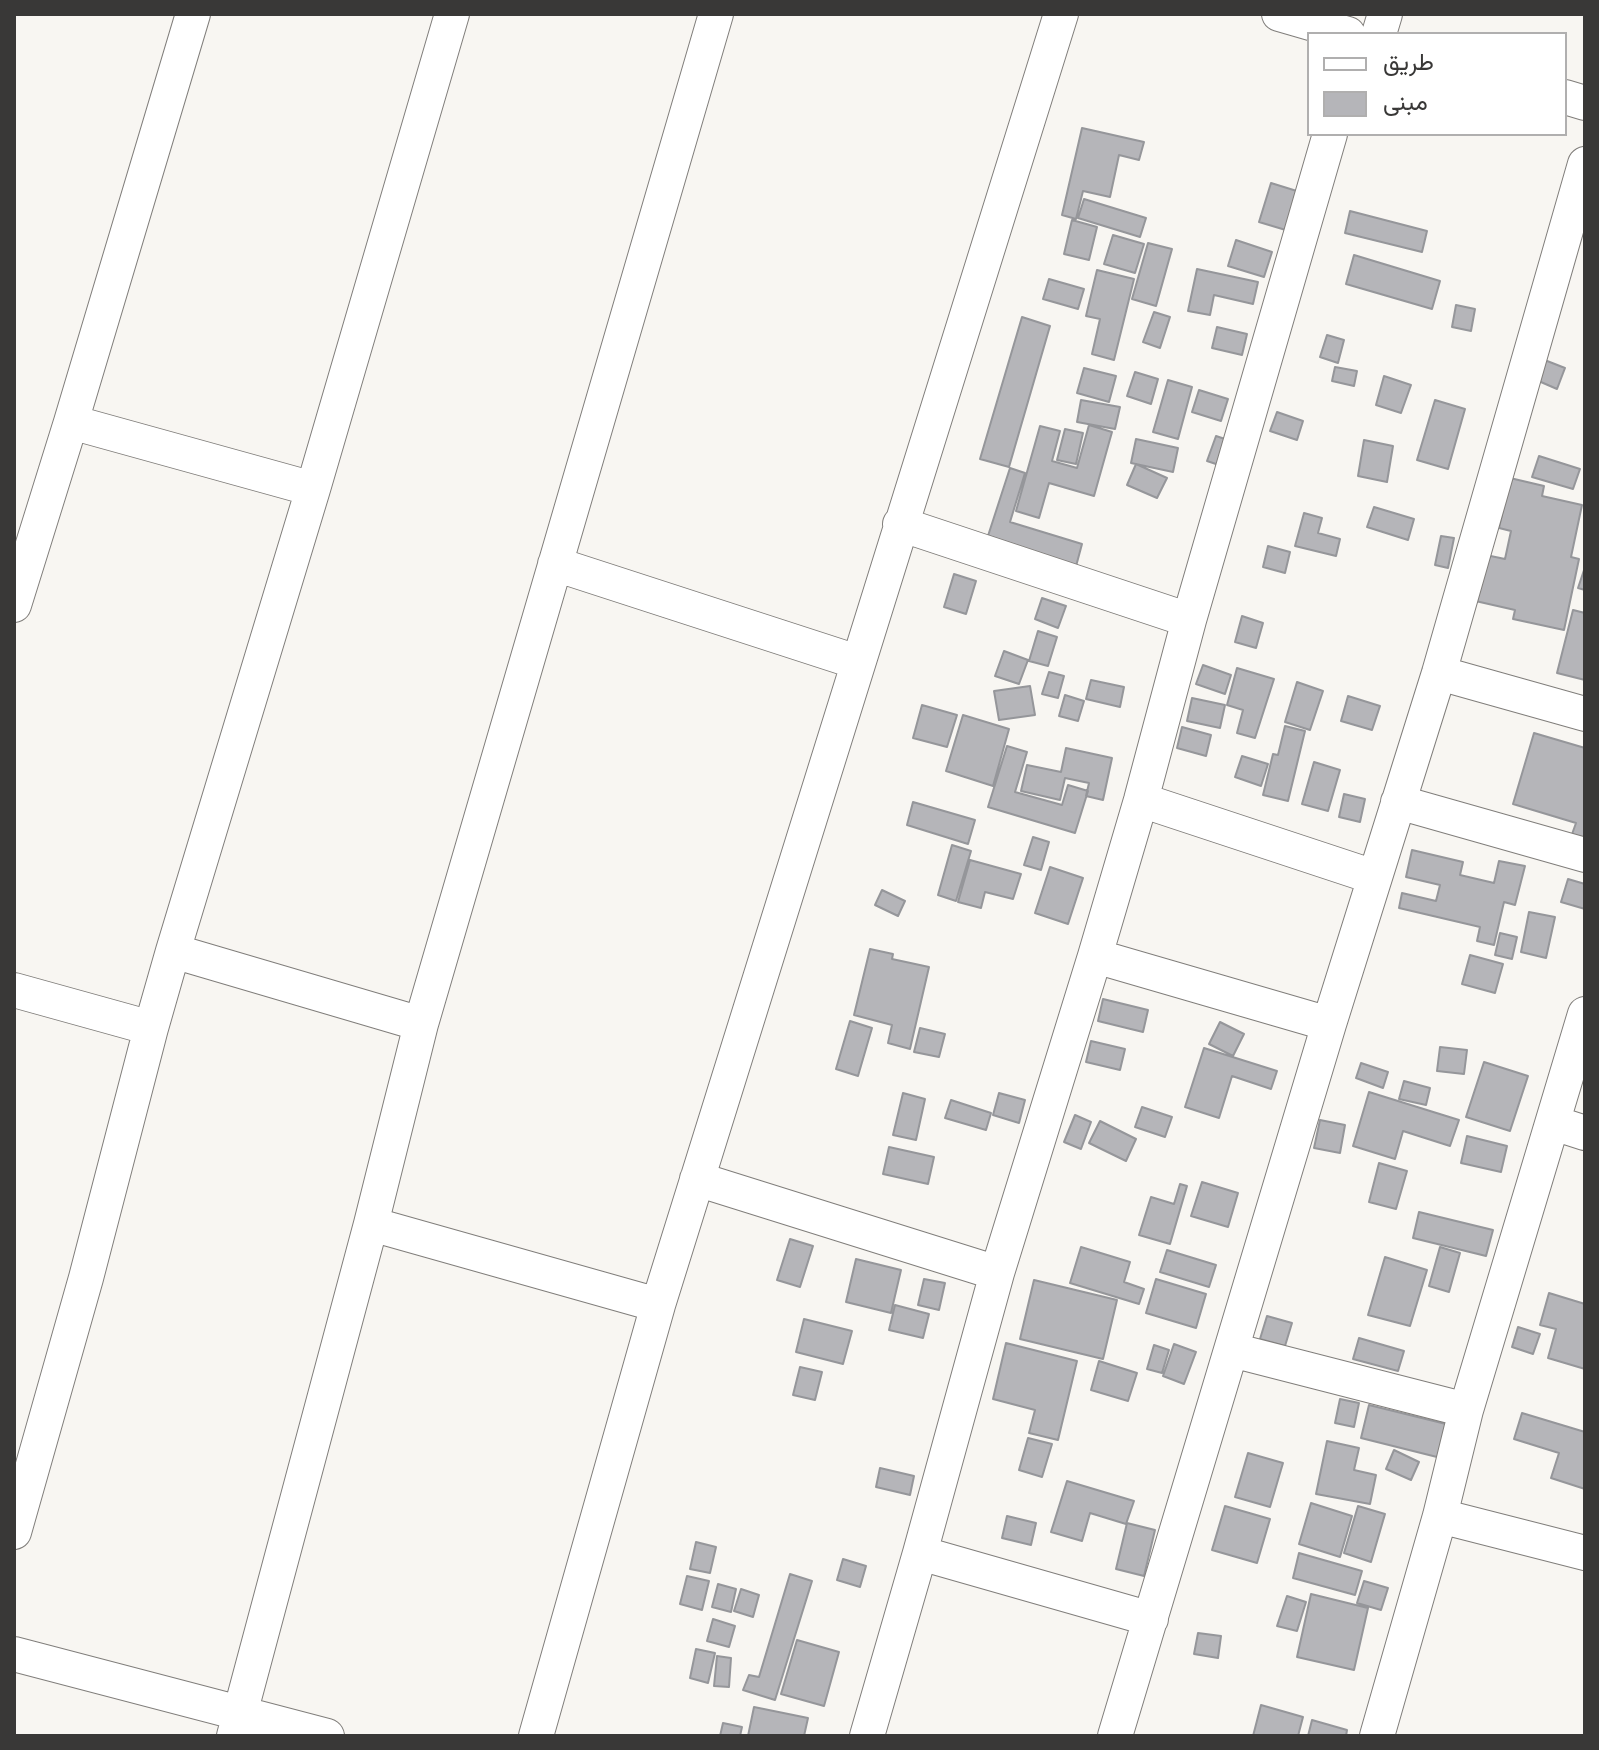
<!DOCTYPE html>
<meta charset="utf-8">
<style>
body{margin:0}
#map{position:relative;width:1599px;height:1750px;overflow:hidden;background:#f8f6f2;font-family:"IBM Plex Serif",Vazirmatn,serif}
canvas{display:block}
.frame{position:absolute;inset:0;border:16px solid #393837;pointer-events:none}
.legend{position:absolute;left:1307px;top:32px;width:260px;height:104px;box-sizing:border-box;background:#fff;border:2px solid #b0afaf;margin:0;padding:10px 14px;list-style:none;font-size:24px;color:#393837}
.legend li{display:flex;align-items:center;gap:16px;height:40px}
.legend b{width:40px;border:2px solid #b0afaf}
</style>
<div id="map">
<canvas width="1599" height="1750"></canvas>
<div class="frame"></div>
<ul class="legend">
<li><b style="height:10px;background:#fff"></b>طريق</li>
<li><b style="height:22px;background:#b5b5b9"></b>مبنى</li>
</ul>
</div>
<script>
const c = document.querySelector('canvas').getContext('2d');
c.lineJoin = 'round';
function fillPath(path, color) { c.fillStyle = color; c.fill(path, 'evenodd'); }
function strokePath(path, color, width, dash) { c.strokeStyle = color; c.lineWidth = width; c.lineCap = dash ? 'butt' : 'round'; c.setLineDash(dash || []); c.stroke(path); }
const building = new Path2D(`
 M1082,128L1144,142L1139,160L1119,155L1110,197L1083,191L1076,219L1062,215Z
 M1271,183L1300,192L1289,231L1259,222Z
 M1084,199L1146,218L1140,237L1078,218Z
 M1350,211L1427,231L1422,252L1345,233Z
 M1072,220L1097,227L1089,260L1064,254Z
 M1113,235L1144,244L1135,273L1104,264Z
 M1236,240L1272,252L1264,277L1228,266Z
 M1148,243L1172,249L1156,306L1132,299Z
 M1354,255L1440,281L1432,309L1346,284Z
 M1197,269L1258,282L1253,304L1214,295L1210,315L1188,311Z
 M1097,270L1134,279L1114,360L1092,354L1100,319L1086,316Z
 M1049,279L1084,289L1078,309L1043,299Z
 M1456,305L1475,309L1471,331L1452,327Z
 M1154,312L1170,317L1160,348L1143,342Z
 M1022,317L1050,326L1009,467L980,459Z
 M1217,327L1247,334L1242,355L1212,348Z
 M1327,335L1344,340L1338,363L1320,357Z
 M1542,359L1565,368L1557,389L1534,379Z
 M1335,367L1357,371L1354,386L1332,381Z
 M1084,368L1116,376L1109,402L1077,393Z
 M1135,372L1158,379L1151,404L1127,396Z
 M1384,376L1411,385L1401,413L1376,405Z
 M1168,380L1192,387L1178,439L1153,432Z
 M1199,390L1228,399L1221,421L1192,412Z
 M1081,400L1120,407L1115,429L1077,422Z
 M1435,400L1465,409L1448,469L1417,460Z
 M1277,412L1303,421L1297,440L1270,431Z
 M1089,425L1112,432L1094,496L1049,483L1039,518L1016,511L1040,426L1060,431L1052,461L1077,468Z
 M1065,429L1083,433L1076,464L1057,460Z
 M1216,436L1228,440L1219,465L1207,461Z
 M1136,439L1178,448L1173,472L1131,463Z
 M1364,440L1393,446L1387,482L1358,476Z
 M1539,456L1580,469L1573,489L1532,477Z
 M1136,464L1167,478L1157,498L1127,485Z
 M1010,468L1025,473L1010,522L1082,544L1075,570L986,542Z
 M1510,478L1544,486L1542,496L1582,505L1571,557L1579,559L1564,630L1513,619L1515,610L1471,600L1481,554L1505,559L1511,531L1499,528Z
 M1374,507L1414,519L1408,540L1367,527Z
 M1304,513L1322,518L1318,533L1340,539L1336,556L1295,546Z
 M1441,536L1454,538L1448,568L1435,565Z
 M1268,546L1290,552L1285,573L1263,567Z
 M1584,570L1585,571V590L1578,588Z
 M954,574L976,581L966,614L944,607Z
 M1042,598L1066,606L1058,628L1035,619Z
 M1573,610L1585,613V680L1557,673Z
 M1242,616L1263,623L1256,648L1235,642Z
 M1038,631L1057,637L1048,666L1029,661Z
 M1004,651L1028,660L1019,684L995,676Z
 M1203,665L1231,675L1225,694L1196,684Z
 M1237,668L1274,679L1255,738L1237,733L1243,710L1227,705Z
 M1049,672L1064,676L1058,698L1042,694Z
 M1091,680L1124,687L1120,707L1086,699Z
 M1297,682L1323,691L1310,730L1285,722Z
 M1030,686L1035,715L999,720L994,691Z
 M1065,695L1084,701L1078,721L1059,716Z
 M1348,696L1380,706L1372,730L1341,721Z
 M1192,698L1225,705L1220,728L1187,721Z
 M922,705L957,715L947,747L913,738Z
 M963,715L1009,729L993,786L946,771Z
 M1285,726L1305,731L1288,801L1263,795L1273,754L1278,755Z
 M1182,727L1211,735L1206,756L1177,748Z
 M1534,733L1585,748V841L1571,837L1576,823L1513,804Z
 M1007,746L1027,752L1015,792L1062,805L1068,785L1088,791L1075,833L988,807Z
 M1066,748L1112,758L1103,800L1086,796L1089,783L1065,778L1060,800L1021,791L1027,765L1061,772Z
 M1242,756L1268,764L1261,786L1235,777Z
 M1314,762L1340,770L1328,811L1302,804Z
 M1344,794L1365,799L1360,822L1339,817Z
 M913,802L975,820L968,844L907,825Z
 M1033,837L1049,842L1041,870L1024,865Z
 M952,845L971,851L956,901L938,895Z
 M1412,850L1463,862L1460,875L1494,883L1499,861L1525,866L1515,905L1504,902L1494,945L1477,941L1480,927L1399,908L1402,893L1436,901L1440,885L1406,877Z
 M970,860L1021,874L1013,899L985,892L981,908L958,902Z
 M1050,867L1083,878L1068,924L1035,913Z
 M1568,879L1585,884V909L1561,902Z
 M882,890L905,901L898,916L875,905Z
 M1529,912L1555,917L1546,958L1521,952Z
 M1500,933L1517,937L1512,959L1495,955Z
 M870,949L893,954L892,959L929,967L910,1049L888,1043L892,1025L854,1015Z
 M1470,955L1503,964L1495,993L1462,984Z
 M1103,999L1148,1010L1143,1032L1098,1021Z
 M850,1021L872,1028L858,1076L836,1069Z
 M1220,1022L1244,1034L1233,1056L1209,1044Z
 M920,1028L945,1034L939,1057L914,1052Z
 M1091,1041L1125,1049L1120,1070L1086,1062Z
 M1440,1047L1467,1050L1464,1074L1437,1071Z
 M1204,1048L1277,1071L1271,1089L1232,1076L1219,1118L1185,1107Z
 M1484,1062L1528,1076L1510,1131L1466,1117Z
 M1361,1063L1388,1072L1383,1088L1356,1078Z
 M1404,1081L1430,1088L1426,1105L1399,1099Z
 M1369,1092L1459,1120L1450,1146L1403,1131L1395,1159L1353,1146Z
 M903,1093L925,1099L916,1140L893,1135Z
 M999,1093L1025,1100L1019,1123L993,1115Z
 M951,1100L991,1113L986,1130L945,1118Z
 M1142,1107L1172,1117L1165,1137L1135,1127Z
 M1075,1115L1091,1122L1081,1149L1064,1142Z
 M1320,1120L1345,1125L1340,1153L1314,1148Z
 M1100,1121L1136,1139L1126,1161L1089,1143Z
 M1467,1136L1507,1146L1501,1172L1461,1163Z
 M889,1147L934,1157L928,1184L883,1174Z
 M1379,1163L1407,1171L1396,1209L1369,1202Z
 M1202,1182L1238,1193L1228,1227L1191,1216Z
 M1180,1184L1187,1186L1170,1244L1139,1235L1151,1197L1174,1204Z
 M1419,1212L1493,1230L1486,1256L1413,1238Z
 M790,1239L813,1246L800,1287L777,1280Z
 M1081,1247L1130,1262L1124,1282L1144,1289L1139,1304L1070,1283Z
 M1440,1247L1460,1253L1449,1292L1429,1286Z
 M1167,1250L1216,1265L1209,1287L1160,1272Z
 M1385,1257L1427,1270L1410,1326L1368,1315Z
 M856,1259L901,1270L891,1313L846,1302Z
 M924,1279L945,1283L939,1310L918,1305Z
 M1156,1279L1206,1294L1196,1328L1146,1313Z
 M1034,1280L1117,1300L1103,1359L1020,1339Z
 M1549,1293L1585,1304V1369L1548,1358L1556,1329L1540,1325Z
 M895,1305L929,1314L923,1338L889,1330Z
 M1267,1316L1292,1323L1285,1346L1260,1339Z
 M804,1319L852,1331L843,1364L796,1352Z
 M1518,1327L1540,1334L1533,1354L1512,1347Z
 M1359,1338L1404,1351L1398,1371L1353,1359Z
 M1006,1343L1077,1361L1058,1440L1029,1433L1035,1410L993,1399Z
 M1174,1344L1196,1352L1184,1384L1163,1376Z
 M1154,1345L1169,1350L1162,1373L1147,1369Z
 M1099,1361L1137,1373L1128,1401L1091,1390Z
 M800,1367L822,1372L815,1400L793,1395Z
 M1340,1399L1359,1403L1354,1427L1335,1423Z
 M1369,1405L1450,1425L1441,1458L1361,1438Z
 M1522,1413L1585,1432V1489L1551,1478L1559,1453L1514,1439Z
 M1028,1438L1052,1444L1042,1477L1019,1470Z
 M1327,1441L1359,1448L1354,1470L1376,1475L1370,1504L1316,1494Z
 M1394,1450L1419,1462L1411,1480L1386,1469Z
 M1248,1453L1283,1463L1270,1507L1235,1497Z
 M880,1468L914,1476L910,1495L876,1487Z
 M1067,1481L1134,1501L1126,1524L1090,1513L1082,1541L1051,1532Z
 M1311,1503L1352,1516L1340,1557L1299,1544Z
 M1225,1506L1270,1519L1257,1563L1212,1550Z
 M1358,1506L1385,1514L1371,1562L1344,1553Z
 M1007,1516L1036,1523L1031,1545L1002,1538Z
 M1127,1523L1155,1530L1144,1576L1116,1569Z
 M696,1542L716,1547L710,1573L690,1569Z
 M1299,1553L1362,1571L1355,1595L1293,1578Z
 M843,1559L866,1566L860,1587L837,1580Z
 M790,1574L812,1581L775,1700L743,1690L749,1675L759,1677Z
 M687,1576L709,1581L702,1610L680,1604Z
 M1364,1581L1388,1588L1381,1610L1357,1603Z
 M718,1584L736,1589L731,1612L712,1607Z
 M741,1589L759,1595L753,1617L734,1611Z
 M1311,1594L1368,1608L1354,1670L1297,1657Z
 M1287,1596L1306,1602L1297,1631L1277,1626Z
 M713,1619L735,1626L729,1647L707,1641Z
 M1198,1633L1221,1636L1218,1658L1194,1654Z
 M797,1640L839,1652L824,1706L781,1694Z
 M696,1649L715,1653L708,1683L690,1678Z
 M717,1656L731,1658L729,1687L714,1686Z
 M1261,1705L1303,1717L1298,1736H1253Z
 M754,1707L808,1718L804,1736H748Z
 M1312,1720L1347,1730L1346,1736H1308Z
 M723,1723L742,1727L740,1736H720Z`);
const minor = new Path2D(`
 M1279,14L1348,34
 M1379,34L1385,14
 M1565,97L1585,103
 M71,422L313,489
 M900,524L1189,620
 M555,564L857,662
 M14,605L71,422L193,14
 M1439,673L1585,714
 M1141,800L1374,877
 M1398,802L1585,855
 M173,951L421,1024
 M1095,956L1329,1024
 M14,990L151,1028
 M1554,1123L1585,1133
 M697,1179L997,1273
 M371,1224L658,1305
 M1232,1350L1466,1410
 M1440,1516L1585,1553
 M14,1532L86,1278L151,1028L173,951L313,489L452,14
 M920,1553L1151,1619
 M14,1654L327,1736
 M234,1736L371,1224L421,1024L716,14
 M536,1736L658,1305L1061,14
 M867,1736L920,1553L997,1273L1095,956L1141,800L1189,620L1330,134
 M1115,1736L1329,1024L1439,673L1585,164
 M1377,1736L1440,1516L1466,1410L1585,1014`);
fillPath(building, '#b5b5b9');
strokePath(building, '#95969a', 2);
strokePath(minor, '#807e7b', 36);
strokePath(minor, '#fff', 34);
</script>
